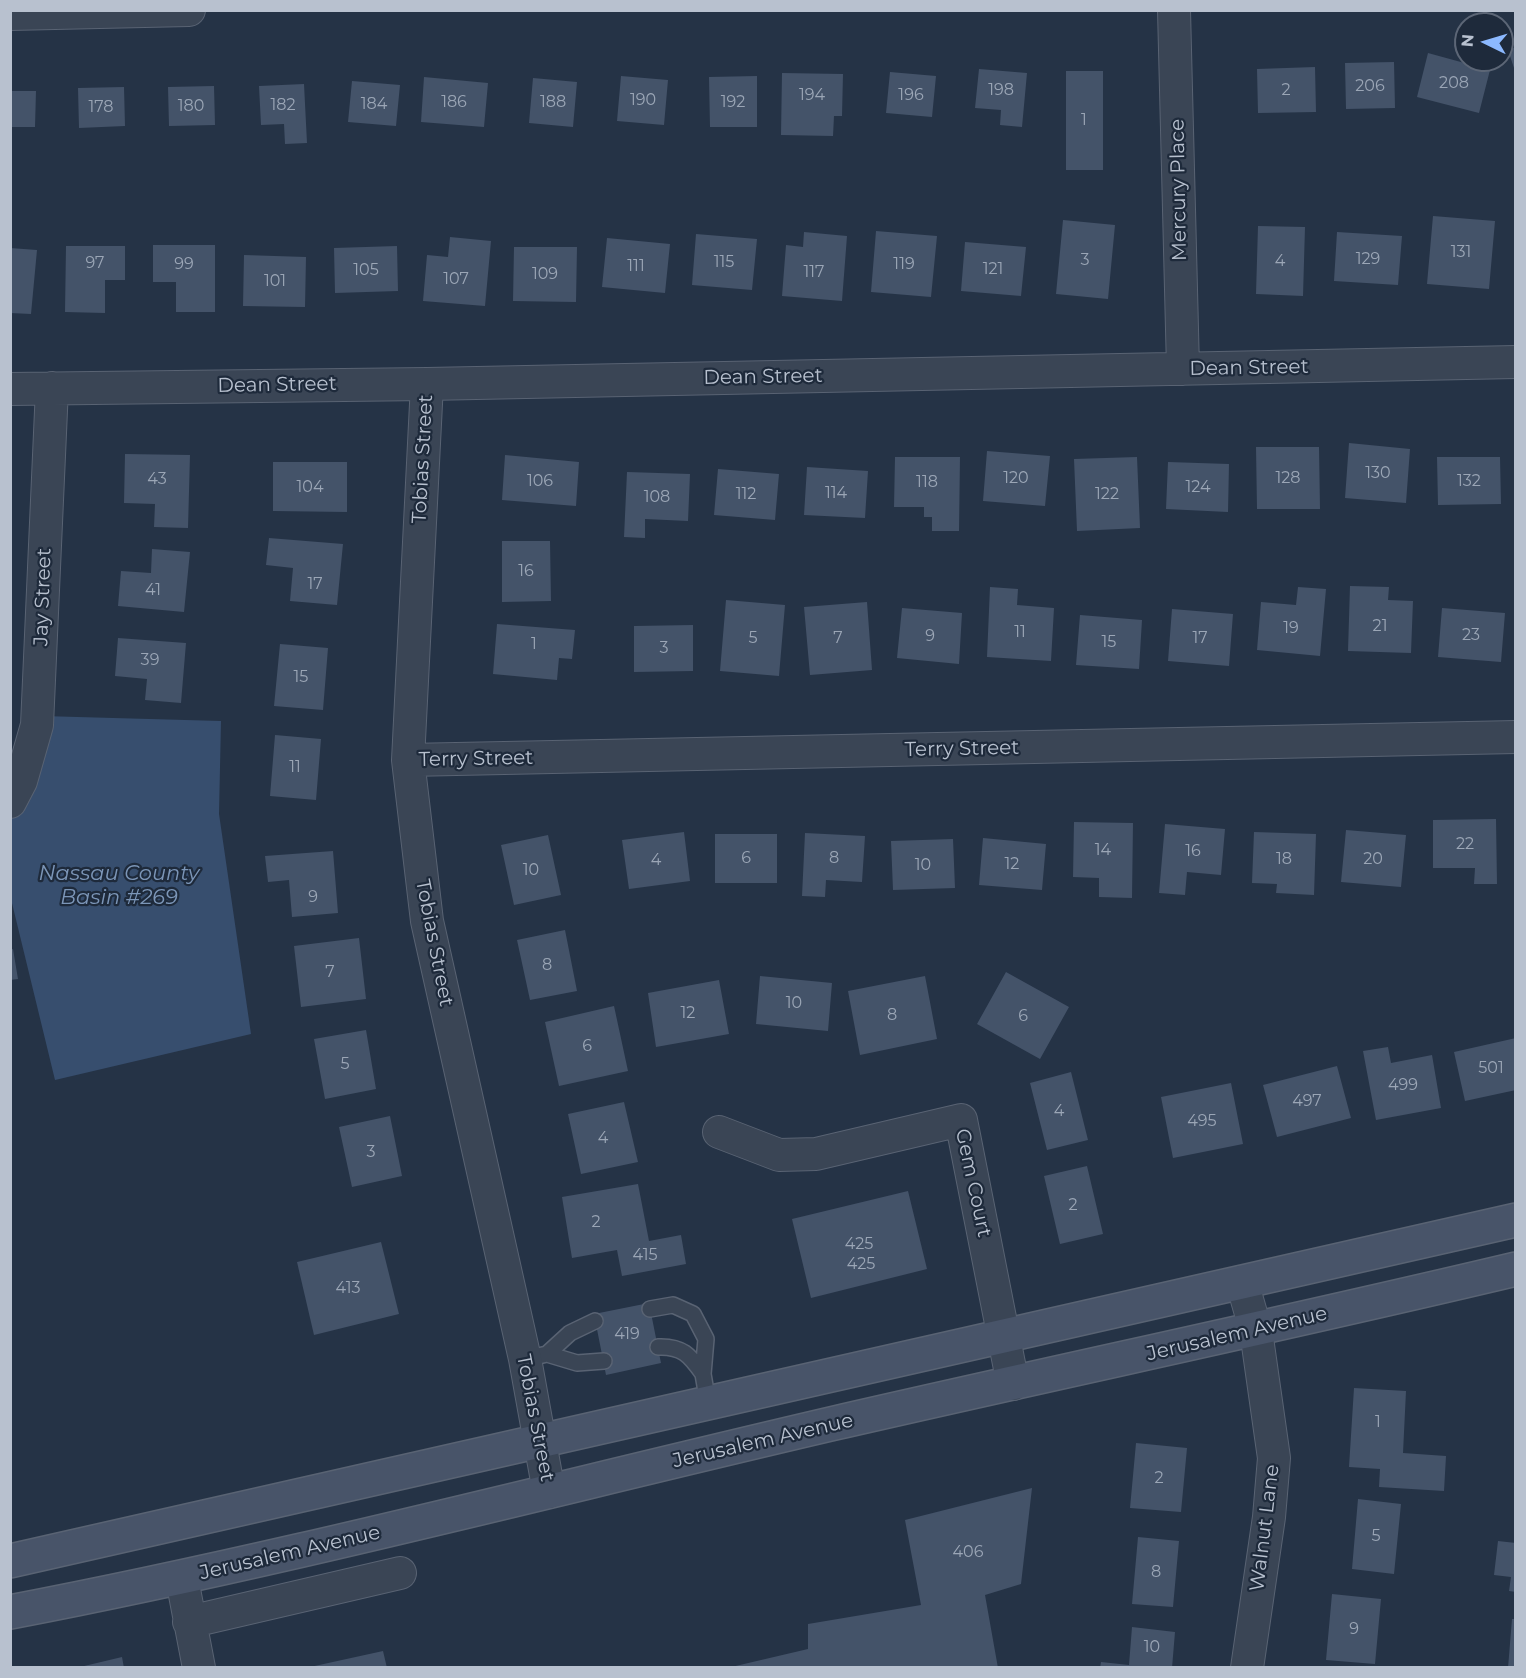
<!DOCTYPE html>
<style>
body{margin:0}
#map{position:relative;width:1526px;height:1678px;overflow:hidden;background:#253346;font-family:Montserrat,sans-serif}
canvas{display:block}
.frame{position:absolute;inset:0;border:12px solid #b8c1cf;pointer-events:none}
.north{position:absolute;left:1454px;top:12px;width:60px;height:60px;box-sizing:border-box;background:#1e2a3b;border:2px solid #5c6676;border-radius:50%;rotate:275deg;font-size:16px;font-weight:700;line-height:24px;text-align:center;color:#b8c1cf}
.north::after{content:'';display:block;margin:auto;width:21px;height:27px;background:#8cb9ff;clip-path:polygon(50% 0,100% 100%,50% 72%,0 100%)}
</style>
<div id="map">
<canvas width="1526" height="1678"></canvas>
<div class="frame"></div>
<div class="north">N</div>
</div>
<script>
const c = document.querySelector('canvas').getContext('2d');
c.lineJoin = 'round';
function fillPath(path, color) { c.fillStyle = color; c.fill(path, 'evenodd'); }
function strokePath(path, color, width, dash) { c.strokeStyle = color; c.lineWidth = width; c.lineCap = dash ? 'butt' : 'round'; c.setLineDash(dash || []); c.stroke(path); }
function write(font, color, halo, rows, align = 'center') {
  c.font = font + ' Montserrat,sans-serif'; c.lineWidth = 4.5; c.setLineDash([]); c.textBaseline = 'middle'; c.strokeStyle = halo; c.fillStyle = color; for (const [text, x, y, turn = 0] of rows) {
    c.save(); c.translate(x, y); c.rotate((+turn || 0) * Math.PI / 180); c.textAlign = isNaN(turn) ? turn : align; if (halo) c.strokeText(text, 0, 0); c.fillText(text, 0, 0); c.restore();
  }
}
const water = new Path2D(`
 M42,716L221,721L219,814L251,1034L55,1080L11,899L10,807Z`);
const building = new Path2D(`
 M1516,47V71H1515L1508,50Z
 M1428,53L1490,70L1479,113L1417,97Z
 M1394,62L1395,108L1346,109L1345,63Z
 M1315,67L1316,112L1258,113L1257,69Z
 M979,69L1027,73L1022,127L1000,125L1001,110L975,108Z
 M1066,71H1103V170H1066Z
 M890,72L936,76L932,117L886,113Z
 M782,73L843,74L842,116H834L833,136L781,135Z
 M621,76L668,80L664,125L617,121Z
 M757,76V127H710L709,77Z
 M424,77L488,83L484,127L421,122Z
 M533,78L577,82L573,127L529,123Z
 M352,81L400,85L396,126L348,122Z
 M304,84L307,143L285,144L284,124L261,125L259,86Z
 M214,86L215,125L169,126L168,87Z
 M124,87L125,126L79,128L78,88Z
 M10,91H36L35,127H10Z
 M1433,216L1495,221L1489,289L1427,284Z
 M1063,220L1115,225L1108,299L1056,294Z
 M1258,226L1305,227L1303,296L1256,294Z
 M876,231L937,236L931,297L871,292Z
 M804,232L847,236L842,301L782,296L786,245L803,247Z
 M1337,232L1402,236L1398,285L1334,281Z
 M696,234L757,239L752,290L692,285Z
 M450,237L491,241L485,306L423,301L427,255L448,257Z
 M607,238L670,244L665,293L602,287Z
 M965,242L1026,247L1021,296L961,291Z
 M153,245H215V312H176V282H153Z
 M66,246H125V280H105V313L65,312Z
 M397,246L398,291L335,293L334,248Z
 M514,247H577L576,302L513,301Z
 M10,248L37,250L31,314L10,313Z
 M244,255L306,257L305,307L243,306Z
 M1349,443L1410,449L1406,503L1345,498Z
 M1256,447H1319L1320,509H1257Z
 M987,451L1050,456L1045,506L983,501Z
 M125,454L190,455L188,528L154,527L155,504L124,503Z
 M505,455L579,462L576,506L502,500Z
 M895,457H960L959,531H932V517H924V507H894Z
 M1137,457L1140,528L1077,531L1074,459Z
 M1437,457H1500L1501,504L1438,505Z
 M273,462H347V512L273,511Z
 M1168,462L1229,464L1228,512L1166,509Z
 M807,467L868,471L865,518L804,515Z
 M718,469L779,474L775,520L714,515Z
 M627,472L690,474L688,521L645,519V538L624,537Z
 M269,538L343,544L337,605L290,601L293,568L266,565Z
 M502,541H550L551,601L502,602Z
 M152,549L190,552L184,612L118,606L121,571L151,573Z
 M1350,586L1389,587L1388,600L1413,601L1411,653L1348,651Z
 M990,587L1018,589L1017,605L1054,608L1051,661L987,657Z
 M1298,587L1326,589L1320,656L1257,650L1261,602L1296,605Z
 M726,600L785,605L779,676L720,671Z
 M867,602L872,670L810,675L804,607Z
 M902,608L962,613L959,664L897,658Z
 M1442,608L1505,613L1501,662L1438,657Z
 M1172,609L1233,614L1229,666L1168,661Z
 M1080,615L1142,620L1139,669L1076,665Z
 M497,624L575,630L572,659L559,658L557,680L493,674Z
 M693,625V671L634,672V626Z
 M118,638L186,643L181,703L145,700L147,679L115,676Z
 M280,644L328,648L323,710L274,706Z
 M275,735L321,739L316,800L270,796Z
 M1496,819L1497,884H1474L1475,868H1433V820Z
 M1074,822L1133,823L1132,898L1099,897V878L1073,877Z
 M1165,824L1225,829L1221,875L1187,872L1185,895L1159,893Z
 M1346,830L1406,835L1401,887L1341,882Z
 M684,832L690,881L629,889L622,840Z
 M1254,832L1316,834L1314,895L1276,893L1277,884L1252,883Z
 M805,833L865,836L862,882L826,880L825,897L802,896Z
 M715,834H777V883H715Z
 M548,835L561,895L514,905L501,845Z
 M983,838L1046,844L1042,890L979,885Z
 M953,839L955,888L893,890L891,841Z
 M333,851L338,913L292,917L289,880L268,882L265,856Z
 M565,930L577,991L530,1000L517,940Z
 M359,938L366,999L301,1007L294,946Z
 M13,949L18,979L10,980V950Z
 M1006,972L1069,1007L1040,1059L977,1024Z
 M760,976L832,983L828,1031L756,1024Z
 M925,976L937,1039L860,1055L848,991Z
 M719,980L729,1034L656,1047L648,993Z
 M614,1006L628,1071L559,1086L545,1022Z
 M366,1030L376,1089L325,1099L314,1039Z
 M1516,1038V1090L1465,1101L1454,1052Z
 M1388,1047L1391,1063L1432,1055L1441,1108L1376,1120L1363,1051Z
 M1337,1066L1351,1118L1277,1137L1263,1085Z
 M1071,1072L1088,1140L1047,1150L1030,1083Z
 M1231,1083L1243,1144L1173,1158L1161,1097Z
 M624,1102L638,1162L581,1174L568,1114Z
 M390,1116L402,1176L352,1187L339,1127Z
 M1087,1166L1103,1234L1060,1244L1044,1176Z
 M638,1184L649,1241L681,1235L686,1264L622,1276L617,1250L572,1258L562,1197Z
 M908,1191L927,1269L811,1298L792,1219Z
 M381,1242L399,1314L314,1335L297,1262Z
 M649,1303L661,1363L606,1375L594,1314Z
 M1354,1388L1406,1391L1403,1453L1446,1456L1444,1491L1379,1487L1380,1469L1349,1467Z
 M1136,1443L1187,1448L1181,1512L1130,1508Z
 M1032,1488L1021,1584L985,1595L998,1668H727L808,1649V1624L921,1605L905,1520Z
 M1358,1499L1401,1504L1394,1574L1352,1569Z
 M1138,1537L1179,1541L1173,1607L1132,1604Z
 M1498,1541L1516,1543V1592L1509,1591L1511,1577L1494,1575Z
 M1332,1594L1381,1599L1375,1664L1326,1660Z
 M1512,1619H1516V1668H1508Z
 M1132,1627L1175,1632L1172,1668H1100L1101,1662L1129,1665Z
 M383,1651L387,1668H310V1667Z
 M122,1657L124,1668H80V1667Z`);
const service = new Path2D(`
 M650,1309L673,1305L693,1314L706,1339L703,1374L708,1403
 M658,1347C682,1346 690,1355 703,1374
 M547,1354L570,1333L595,1321
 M525,1359L547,1354L577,1363L604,1361`);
const minor = new Path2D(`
 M1174,10L1183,369
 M10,14L189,10
 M427,384L408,760L427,921L525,1359L549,1492
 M10,389L427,384L1516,362
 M408,760L1516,737
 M10,802L21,781L37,725L52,388
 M719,1132L779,1155L816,1154L961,1120L1013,1384
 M1242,1282L1256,1331L1274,1458L1269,1517L1247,1668
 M182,1579L199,1668
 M189,1622L400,1573`);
const secondary = new Path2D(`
 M10,1561L1516,1220
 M10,1612C287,1559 560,1487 835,1423C1061,1371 1289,1323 1516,1269`);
const numberNames = [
 ["208",1454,83],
 ["206",1370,86],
 ["198",1001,90],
 ["2",1286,90],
 ["194",812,95],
 ["196",911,95],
 ["190",643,100],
 ["186",454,102],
 ["188",553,102],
 ["192",733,102],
 ["184",374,104],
 ["182",283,105],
 ["180",191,106],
 ["178",101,107],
 ["1",1084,120],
 ["131",1461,252],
 ["129",1368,259],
 ["3",1085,260],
 ["4",1280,261],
 ["115",724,262],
 ["97",95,263],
 ["99",184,264],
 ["119",904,264],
 ["111",636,266],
 ["121",993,269],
 ["105",366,270],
 ["117",814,272],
 ["109",545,274],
 ["107",456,279],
 ["101",275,281],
 ["130",1378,473],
 ["120",1016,478],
 ["128",1288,478],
 ["43",157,479],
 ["106",540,481],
 ["132",1469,481],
 ["118",927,482],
 ["104",310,487],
 ["124",1198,487],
 ["114",836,493],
 ["112",746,494],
 ["122",1107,494],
 ["108",657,497],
 ["16",526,571],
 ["17",315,584],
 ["41",153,590],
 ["21",1380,626],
 ["19",1291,628],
 ["11",1020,632],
 ["23",1471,635],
 ["9",930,636],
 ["5",753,638],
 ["7",838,638],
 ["17",1200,638],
 ["15",1109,642],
 ["1",534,644],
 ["3",664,648],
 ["39",150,660],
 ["15",301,677],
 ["11",295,767],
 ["22",1465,844],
 ["14",1103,850],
 ["16",1193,851],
 ["6",746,858],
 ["8",834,858],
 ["18",1284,859],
 ["20",1373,859],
 ["4",656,860],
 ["12",1012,864],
 ["10",923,865],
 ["10",531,870],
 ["9",313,897],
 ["8",547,965],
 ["7",330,972],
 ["10",794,1003],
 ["12",688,1013],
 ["8",892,1015],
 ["6",1023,1016],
 ["6",587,1046],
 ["5",345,1064],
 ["501",1491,1068],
 ["499",1403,1085],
 ["497",1307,1101],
 ["4",1059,1111],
 ["495",1202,1121],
 ["4",603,1138],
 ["3",371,1152],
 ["2",1073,1205],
 ["2",596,1222],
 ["425",859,1244],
 ["415",645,1255],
 ["425",861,1264],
 ["413",348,1288],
 ["419",627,1334],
 ["1",1378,1422],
 ["2",1159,1478],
 ["5",1376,1536],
 ["406",968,1552],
 ["8",1156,1572],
 ["9",1354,1629],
 ["10",1152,1647]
];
const streetNames = [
 ["Mercury Place",1179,190,-91],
 ["Dean Street",1249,368,-1],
 ["Dean Street",763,377,-1],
 ["Dean Street",277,385,-1],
 ["Tobias Street",423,459,-87],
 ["Jay Street",43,597,-88],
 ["Terry Street",962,749,-1],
 ["Terry Street",476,759,-1],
 ["Tobias Street",434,943,79],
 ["Gem Court",973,1183,78],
 ["Jerusalem Avenue",1237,1334,-13],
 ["Tobias Street",535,1418,79],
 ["Jerusalem Avenue",763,1441,-13],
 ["Walnut Lane",1265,1528,-83],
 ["Jerusalem Avenue",290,1553,-13]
];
const waterNames = [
 ["Nassau County",119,874],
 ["Basin #269",119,898]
];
fillPath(water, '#374e6e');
fillPath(building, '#445369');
strokePath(service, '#596373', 18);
strokePath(minor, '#596373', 34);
strokePath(secondary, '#596373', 36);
strokePath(service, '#3a4555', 15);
strokePath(minor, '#3a4555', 32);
strokePath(secondary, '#485469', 33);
write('16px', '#9ba6b6', null, numberNames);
write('20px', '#b8c1cf', '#1e2a3b', streetNames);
write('italic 21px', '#7c96b8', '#1e2a3b', waterNames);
</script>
